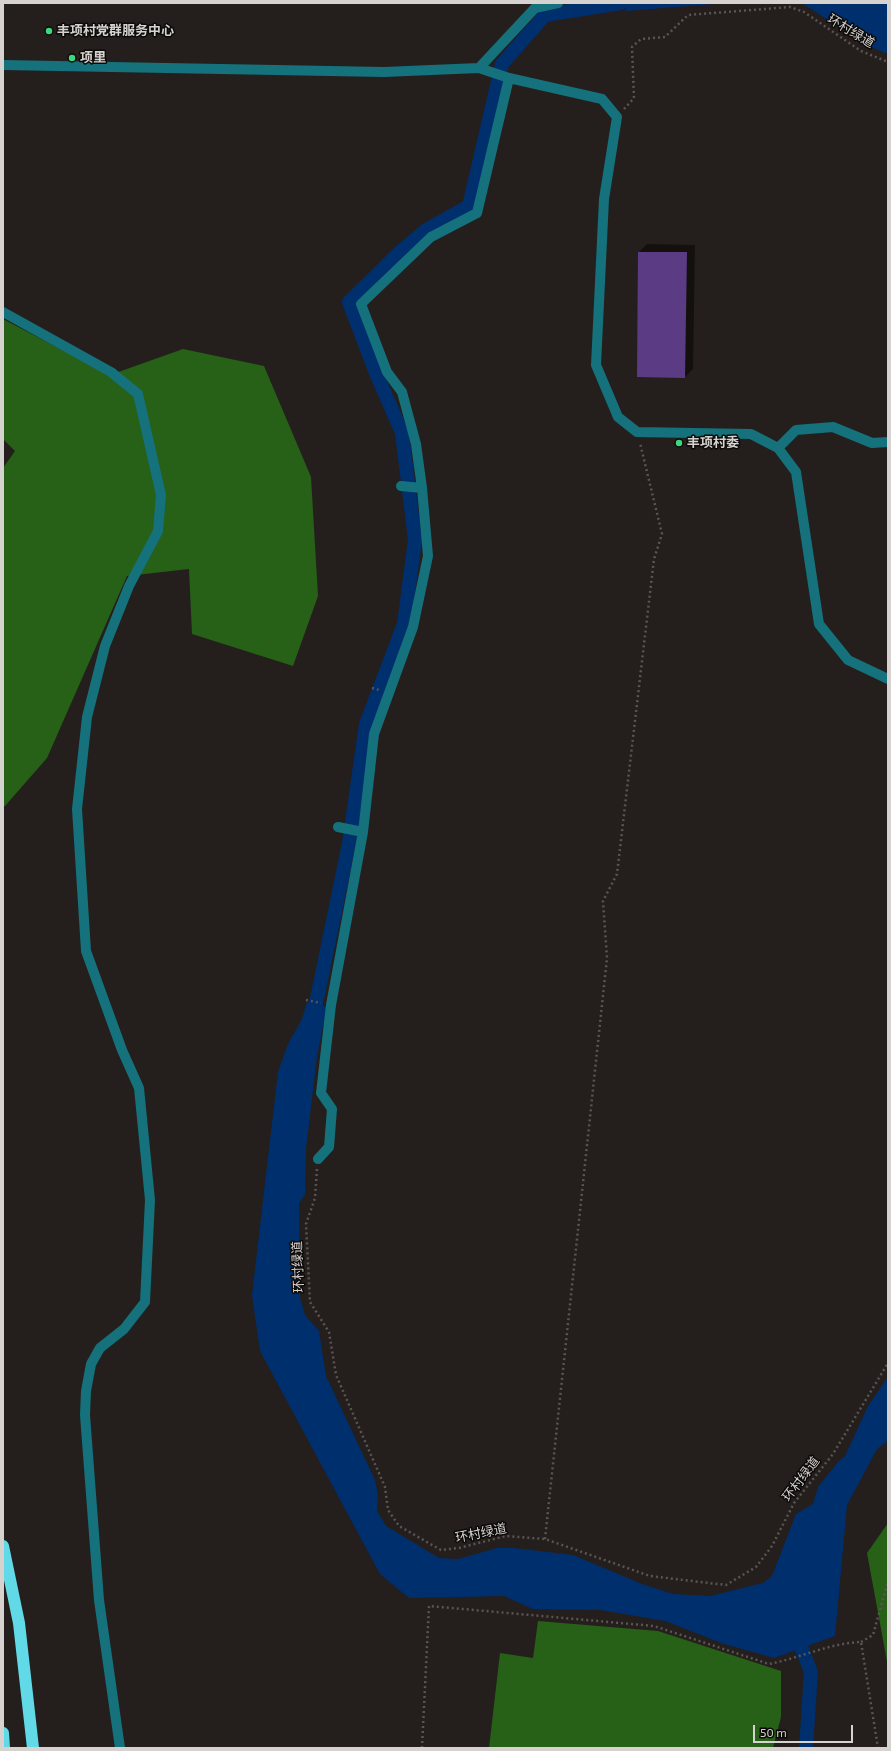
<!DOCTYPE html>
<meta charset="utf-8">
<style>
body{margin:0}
#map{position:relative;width:891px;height:1751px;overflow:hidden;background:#241f1c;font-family:"Exo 2",sans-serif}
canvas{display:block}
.frame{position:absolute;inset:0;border:4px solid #d6d2d0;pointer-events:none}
.scale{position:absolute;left:753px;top:1725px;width:100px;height:18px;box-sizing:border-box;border:2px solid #d6d2d0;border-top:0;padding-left:5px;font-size:12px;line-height:14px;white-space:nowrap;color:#d6d2d0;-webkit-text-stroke:3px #0c0a08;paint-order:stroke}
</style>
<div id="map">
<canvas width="891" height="1751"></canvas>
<div class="frame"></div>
<div class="scale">50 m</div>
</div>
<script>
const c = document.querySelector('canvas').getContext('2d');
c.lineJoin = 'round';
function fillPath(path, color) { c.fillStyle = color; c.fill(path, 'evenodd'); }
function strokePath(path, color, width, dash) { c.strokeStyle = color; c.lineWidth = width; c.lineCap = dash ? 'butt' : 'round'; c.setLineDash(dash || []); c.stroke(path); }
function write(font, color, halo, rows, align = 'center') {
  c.font = font + ' "Exo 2","Noto Sans SC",sans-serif'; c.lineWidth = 3; c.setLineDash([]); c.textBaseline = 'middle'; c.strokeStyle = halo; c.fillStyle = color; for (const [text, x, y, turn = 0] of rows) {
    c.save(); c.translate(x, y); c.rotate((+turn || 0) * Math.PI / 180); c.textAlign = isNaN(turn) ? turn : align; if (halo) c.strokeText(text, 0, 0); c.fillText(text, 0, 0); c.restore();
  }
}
const forest = new Path2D(`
 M3,319L110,375L183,349L264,366L311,477L318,596L293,666L192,634L189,569L127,576L47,758L5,806H3V468L15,451L3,439Z
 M888,1523V1667L867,1553Z
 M538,1621L658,1631L781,1671V1717L773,1748H489L500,1653L533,1658Z`);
const water = new Path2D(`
 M627,3H726L626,11Z
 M802,3H888V54L866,45Z
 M307,1002L327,1007L317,1056L306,1149L305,1195L299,1203L300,1298L305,1315L319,1331L326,1376L375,1480L378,1496L377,1511L386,1526L439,1558L458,1559L497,1548H514L573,1555L642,1584L673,1594L710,1596L763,1583L772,1576L796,1514L813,1504L818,1487L838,1462L845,1456L868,1406L888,1377V1441L877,1449L847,1505L835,1636L774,1658L724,1644L665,1621L601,1610L533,1609L504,1596L409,1598L380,1574L260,1351L252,1295L278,1072L288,1044L302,1019Z`);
const shadow = new Path2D(`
 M647,244L695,245L693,369L685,377L638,376L639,252Z`);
const canal = new Path2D(`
 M312,1023L349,843L366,724L404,624L415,540L402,433L376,373L349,302L400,252L426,230L469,206L502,64L545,15L621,3
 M795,1631L811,1672L806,1748`);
const building = new Path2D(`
 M638,252H687L685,378L637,377Z`);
const path = new Path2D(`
 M624,109L634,98L632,47L641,39L665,37L688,15L790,7L804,12L861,51L888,62
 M372,688L379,690
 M306,1000L321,1003
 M317,1169L315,1198L306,1224L310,1302L329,1332L336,1375L385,1487L388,1510L399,1526L441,1550L459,1548L506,1536L545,1539L650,1576L726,1585L756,1567L772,1546L794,1503L833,1454L888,1363
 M545,1539L607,958L603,901L617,874L654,559L662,534L640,443
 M861,1642L873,1635L888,1581
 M422,1748L429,1606L654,1626L769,1664C800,1658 830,1643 861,1642L878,1748`);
const minor = new Path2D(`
 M3,65L384,72L479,68L509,78L602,99L617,117L604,199L596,365L618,417L637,432L751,434L778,448L796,472L819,624L848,660L888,679
 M479,68L535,8L558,3
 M3,312L111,372L138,394L161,495L158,531L129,586L105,646L87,717L77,809L86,951L122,1050L139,1088L150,1200L145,1302L124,1329L100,1348L91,1364L86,1391L85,1415L99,1600L120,1748
 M778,448L796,430L833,427L872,443L888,442
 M401,486L422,488
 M338,827L363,832
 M318,1159L329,1147L332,1109L321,1093L331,1005L363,832L374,734L413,627L428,556L422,488L416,444L402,392L387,372L361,304L431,237L477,213L509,78`);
const highway = new Path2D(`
 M3,1546L19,1623L33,1748
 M3,1733L4,1748`);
const markers = [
 [49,31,4,"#3dd77e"],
 [72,58,4,"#3dd77e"],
 [679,443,4,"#3dd77e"]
];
const poiNames = [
 ["丰项村党群服务中心",57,31],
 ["项里",80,58],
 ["丰项村委",687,443]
];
const streetNames = [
 ["环村绿道",851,31,31],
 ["环村绿道",298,1267,-92],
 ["环村绿道",801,1479,-53],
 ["环村绿道",481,1533,-11]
];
fillPath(forest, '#276017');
fillPath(water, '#002f6e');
fillPath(shadow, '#0007');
strokePath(canal, '#002f6e', 14);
fillPath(building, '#5b3b84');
strokePath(path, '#5a5553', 2.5, [2, 3]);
strokePath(minor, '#15717b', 10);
strokePath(highway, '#62d9e7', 12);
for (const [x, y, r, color] of markers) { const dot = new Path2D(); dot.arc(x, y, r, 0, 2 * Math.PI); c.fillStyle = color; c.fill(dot); strokePath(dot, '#0c0a08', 1.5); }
write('bold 13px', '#d6d2d0', '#0c0a08', poiNames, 'left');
write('13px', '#d6d2d0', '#0c0a08', streetNames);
</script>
